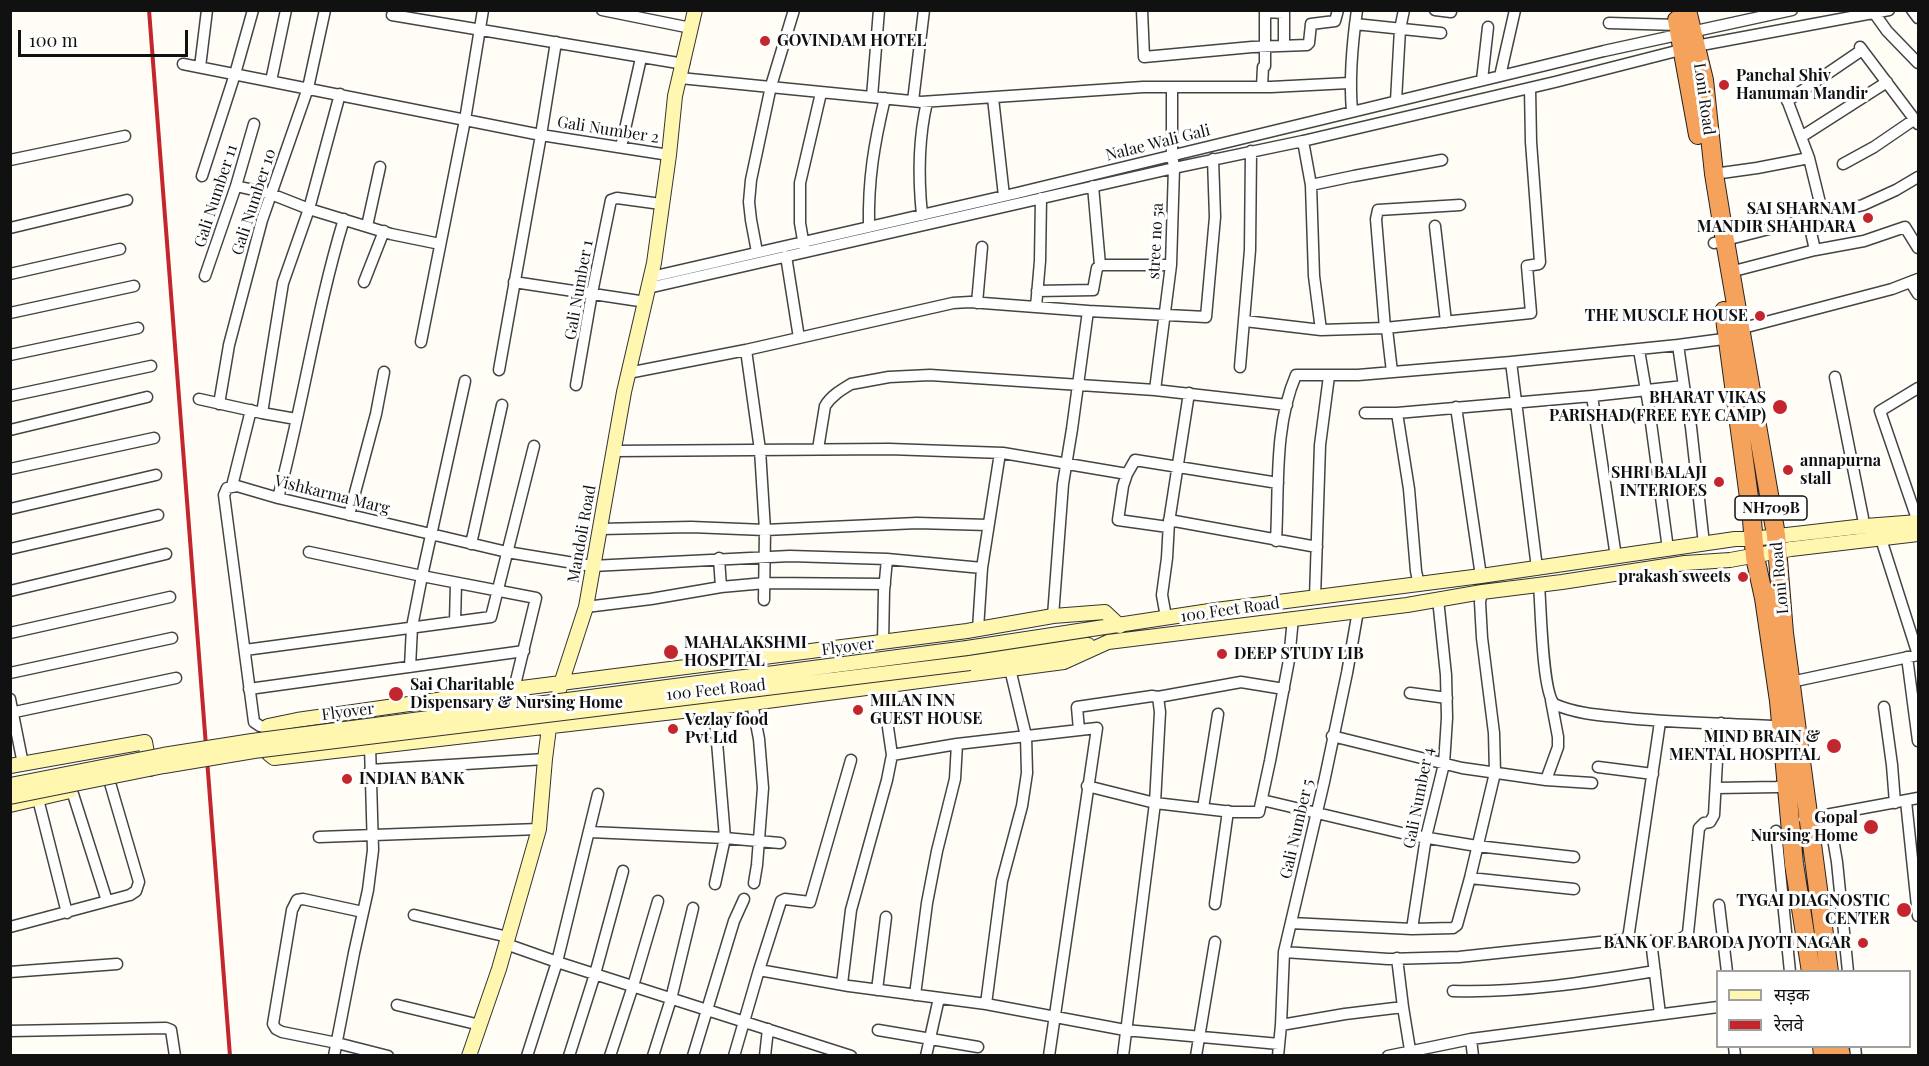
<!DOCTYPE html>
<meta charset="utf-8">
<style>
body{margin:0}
#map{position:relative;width:1929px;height:1066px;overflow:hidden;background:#fffdf5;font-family:"Playfair Display","Noto Sans Devanagari",serif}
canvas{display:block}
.frame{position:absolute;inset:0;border:12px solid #111;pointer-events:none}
.legend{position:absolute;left:1716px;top:970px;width:195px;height:78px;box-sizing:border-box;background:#fff;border:2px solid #a0a0a0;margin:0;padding:8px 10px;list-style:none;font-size:18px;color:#111}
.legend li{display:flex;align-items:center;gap:12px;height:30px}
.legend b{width:30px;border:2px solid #a0a0a0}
.scale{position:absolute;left:18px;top:30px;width:170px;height:27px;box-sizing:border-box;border:3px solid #111;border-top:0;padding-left:8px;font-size:18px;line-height:21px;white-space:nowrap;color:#111;-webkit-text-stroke:4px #fff;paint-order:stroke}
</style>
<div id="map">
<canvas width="1929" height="1066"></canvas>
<div class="frame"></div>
<ul class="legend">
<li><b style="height:8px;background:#fff6b0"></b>सड़क</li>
<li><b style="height:8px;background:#c4262e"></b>रेलवे</li>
</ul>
<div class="scale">100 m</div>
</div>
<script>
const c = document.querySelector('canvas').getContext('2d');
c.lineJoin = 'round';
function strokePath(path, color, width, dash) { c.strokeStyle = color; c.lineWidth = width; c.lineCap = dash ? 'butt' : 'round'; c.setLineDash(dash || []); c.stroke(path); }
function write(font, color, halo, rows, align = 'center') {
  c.font = font + ' "Playfair Display",serif'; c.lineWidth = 6; c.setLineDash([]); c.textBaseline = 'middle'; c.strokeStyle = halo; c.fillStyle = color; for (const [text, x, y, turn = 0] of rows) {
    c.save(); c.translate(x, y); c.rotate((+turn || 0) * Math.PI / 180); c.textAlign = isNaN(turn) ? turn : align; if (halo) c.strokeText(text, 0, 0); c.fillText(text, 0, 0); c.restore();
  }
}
const street = new Path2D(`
 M602,10L691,28
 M1142,10L1144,57L1252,47L1307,45L1309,43L1311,24L1335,21L1338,10
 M1435,10L1451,12
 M1872,10L1887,31L1918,63
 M1912,10L1918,18
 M392,15L684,64
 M1609,23L1678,25
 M1355,24L1441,33
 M1860,47L1918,124
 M183,64L541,135L669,155
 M200,67L207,10
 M1500,76L1515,10
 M680,78L921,102L1143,87H1271L1349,83
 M1482,80L1488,27
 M271,81L286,10
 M1262,87L1263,67L1265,66V12L1284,13V46
 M872,97L879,10
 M1786,97L1809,158L1823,215
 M993,98L1004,196
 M913,101L924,10
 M1396,101L1400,29L1404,10
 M1787,101L1862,50
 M1352,111C1349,77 1352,45 1357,10
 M1801,137L1887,82
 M1303,141L1311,185L1314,276L1321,330
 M621,147L641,58
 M10,160L125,136
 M1843,164L1874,147L1915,119
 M1714,174L1757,168L1809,158
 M202,176L235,74L253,10
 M1311,185L1354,176L1442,160
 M236,186L271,194L309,209L391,234L440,244
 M1093,186L1100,265
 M922,215C918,176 918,140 927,102
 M1808,219L1815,250
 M367,226L380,167
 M869,226C868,180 874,144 885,98
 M1435,226L1446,322
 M10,228L127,200
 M1714,243L1863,205L1896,190L1918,177
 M804,246L800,223V183L821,93
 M757,252L751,220L749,202L751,180L771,86L794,10
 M786,256L799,338
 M1730,272L1815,250L1864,241L1905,227L1918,248
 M10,274L120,249
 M205,276L236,186L254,124
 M651,277L1013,194L1604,51L1792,10
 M364,282L384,231
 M514,282L646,302
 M1911,283L1918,294
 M648,288L1174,168L1303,141L1555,82L1696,46L1889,10
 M1037,291L1093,290L1097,268L1101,265H1171
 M977,303L982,247
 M1036,307L1040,261L1041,198
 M10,313L134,286
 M1245,321L1321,330L1385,328L1531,313L1527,266L1539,264L1540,262L1531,142L1530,88
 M1739,329L1892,289L1918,279
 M421,342L465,120L483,10
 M746,350L760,450L765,530L764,600
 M1639,350L1649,408L1668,549
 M10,355L138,328
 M1511,362L1537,568
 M1240,367L1250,250L1251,151
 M499,370L541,135L556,42
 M1392,372L1387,329L1385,328L1376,219L1378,210L1460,205
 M628,373L746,350L953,303L970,302L1088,311L1206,317L1215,217L1213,159
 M1835,377L1863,518
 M576,385L592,293L611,200L617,198L661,204
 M1684,386L1691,427L1704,544
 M1918,388L1880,411L1918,522
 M1155,390L1171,265L1174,168L1172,154V87
 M10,396L151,366
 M1592,396L1616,557
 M199,399L262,413L296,419
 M219,404L229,345L262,220L308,88L325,10
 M1456,407L1481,576
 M262,413L283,283L309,209L340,94
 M1365,413H1397L1592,396L1684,386L1678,345
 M1397,413L1409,489L1416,571L1419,585
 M10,430L147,397
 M818,449L825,406C831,396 841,390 851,384L889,377L930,375L1155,390L1287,405
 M614,451L889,449L1003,453L1127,474L1135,460L1278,483
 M10,469L154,438
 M1127,474L1123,486L1118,520L1168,527
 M232,486L251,410
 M278,498C303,405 316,311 344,219
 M10,509L156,475
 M349,515L376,414L384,372
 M1169,520L1317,547
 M600,529L691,527L765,530L917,523L988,525
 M1276,541C1279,487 1274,426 1296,375H1358L1511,362L1678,345L1731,338
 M471,544L502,405
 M10,549L158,515
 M309,552L422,576L536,598L514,689
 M719,558L721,587
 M1539,585C1541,607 1542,690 1554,704C1574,713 1597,715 1618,717C1669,723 1721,723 1772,726
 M10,591L166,554
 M1315,598L1320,445L1329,376
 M586,607L651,599L721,587L765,583L885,584
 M1053,616L1063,484L1072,429L1088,311
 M1166,617L1162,595L1167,558L1169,522L1189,393
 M455,622L456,583
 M978,629L982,568L1000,453
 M10,633L170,597
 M883,642L884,591L887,559
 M245,650L491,617L534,446
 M1907,657L1918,741
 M410,667L412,627L422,576L465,381
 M10,673L172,638
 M1786,683L1918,655L1881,539
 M249,689L524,651
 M1410,693L1447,698
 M1158,697L1241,682L1284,689
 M10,699L23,764
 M752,703L759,739L763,788L757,865L754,883
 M714,706L725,838L715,884
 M1884,707L1892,765L1895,803
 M10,713L176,678
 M267,728L260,726L254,722L224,495L227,488L237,486L278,498L507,552L592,566L790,556L887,559L982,568
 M1079,730L1077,707L1152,696L1158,697L1160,712L1155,803L1123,1056
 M1332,736L1462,768L1546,780L1592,783
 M892,755L957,744L1097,728L1049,1056
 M1598,767L1653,774
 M370,770L545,759
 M1546,780L1558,747V737L1551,700
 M1087,786L1155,803L1232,812H1259L1270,761L1289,660L1293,618
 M1716,788L1777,787L1788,785
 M72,791L107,901
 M38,799L67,913
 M1262,800L1410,835L1477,846L1574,857
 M1906,801L1918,916
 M1203,808L1218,714
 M1829,815L1837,862L1848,972
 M1804,819L1918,798
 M1776,831L1790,972
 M590,832L725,838L780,843
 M319,837L539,829
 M1470,878L1574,889
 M1215,904L1228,811
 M1719,905L1727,972
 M363,912L303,899L297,900L292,910L273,1024L276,1029L282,1032L337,1043L388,1056
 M414,915L508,937
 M1291,923L1412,929L1453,928L1457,925L1470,878L1495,773L1494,733L1482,638L1480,602L1482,592
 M10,927L130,895L136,891L139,882L110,783
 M1412,929L1426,837L1444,764L1447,718L1446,675L1438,599
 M1628,939L1660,722
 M1651,941C1663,941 1679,944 1688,933L1699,828L1704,823L1710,822L1714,815L1718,743L1721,723
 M506,944L557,962L851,1056
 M1284,952L1388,959L1459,957L1628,939L1651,941L1660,1014
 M1397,958L1403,1007
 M759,970L849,986L986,1004L1125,1030L1279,1044
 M10,972L117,964
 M842,984L851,910L887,780L892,755L882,686
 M877,990L886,917
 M1453,991C1521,993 1589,982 1655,971
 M915,995L927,903L937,851L955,779L957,744
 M986,1004L1002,881L1022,806L1027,773L1026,736L1010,669
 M397,1005L480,1025
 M1281,1025L1345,1014L1403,1007L1411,1056
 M878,1030L978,1047
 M10,1031L166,1028L171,1030L175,1056
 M1471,1039L1473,1056
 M1734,1046L1735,1056
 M1855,1046L1856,1056
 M334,1056L354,953L368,890L373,850L370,746
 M527,1056L557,962L598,794
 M569,1056L595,974L623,871
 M610,1056L633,986L658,901
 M653,1056L671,999L693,908
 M693,1056L734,921L744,899
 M734,1056L759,970L781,901L785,899L810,902L851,760
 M765,1056L768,1029
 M926,1056L939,998
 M1196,1056L1215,942
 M1278,1056L1281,1025L1284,952L1324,782L1347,673L1358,611
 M1388,1056L1471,1039L1718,1007`);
const secondary = new Path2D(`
 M1120,626L1105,612L1053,616L967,631L514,689L297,720L268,726L269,754L274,758L752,703L1064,662L1108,642L1407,605L1482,592L1562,582L1685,563L1730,560L1791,549L1918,534
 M967,648L1216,610L1481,576L1735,539H1752L1865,526L1918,522
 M970,663L1088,645
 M559,690L586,607L624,392L654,263L669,155L675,96L695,10
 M10,766L145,742L150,769
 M10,805L70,791
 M469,1056L499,969L539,829L545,759L550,720`);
const highway = new Path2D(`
 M1687,10L1704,80L1714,174L1724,235L1776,535L1784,633L1829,972
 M1677,20L1698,135
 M1724,311L1752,520L1755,557L1764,598L1779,701L1794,864L1811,972
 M1822,1046L1823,1056
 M1839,1046L1841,1056`);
const rail = new Path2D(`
 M149,10L230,1056`);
const secondaryBridge = new Path2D(`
 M10,785L163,755L252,741L967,648
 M10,797L164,766L254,751L970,663`);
const markers = [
 [765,41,6,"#c4262e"],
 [1724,85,6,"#c4262e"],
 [1868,218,6,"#c4262e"],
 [1760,316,6,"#c4262e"],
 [1780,407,8,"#c4262e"],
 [1788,470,6,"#c4262e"],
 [1719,482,6,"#c4262e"],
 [1743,577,6,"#c4262e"],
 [671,652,8,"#c4262e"],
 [1222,654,6,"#c4262e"],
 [396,694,8,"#c4262e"],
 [858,710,6,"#c4262e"],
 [673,729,6,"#c4262e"],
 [1834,746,8,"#c4262e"],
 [347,779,6,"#c4262e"],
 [1871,827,8,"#c4262e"],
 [1904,910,8,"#c4262e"],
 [1863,943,6,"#c4262e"]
];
const shields = [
 [1771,508,72]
];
const shieldNames = [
 ["NH709B",1771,508]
];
const poiNames = [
 ["GOVINDAM HOTEL",777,41],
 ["Panchal Shiv",1736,76],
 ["Hanuman Mandir",1736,94],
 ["SAI SHARNAM",1856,209,"right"],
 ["MANDIR SHAHDARA",1856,227,"right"],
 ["THE MUSCLE HOUSE",1748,316,"right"],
 ["BHARAT VIKAS",1766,398,"right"],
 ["PARISHAD(FREE EYE CAMP)",1766,416,"right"],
 ["annapurna",1800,461],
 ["stall",1800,479],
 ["SHRI BALAJI",1707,473,"right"],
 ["INTERIOES",1707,491,"right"],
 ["prakash sweets",1731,577,"right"],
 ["MAHALAKSHMI",684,643],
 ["HOSPITAL",684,661],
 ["DEEP STUDY LIB",1234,654],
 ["Sai Charitable",410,685],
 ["Dispensary & Nursing Home",410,703],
 ["MILAN INN",870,701],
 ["GUEST HOUSE",870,719],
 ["Vezlay food",685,720],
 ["Pvt Ltd",685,738],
 ["MIND BRAIN &",1820,737,"right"],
 ["MENTAL HOSPITAL",1820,755,"right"],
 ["INDIAN BANK",359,779],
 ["Gopal",1858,818,"right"],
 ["Nursing Home",1858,836,"right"],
 ["TYGAI DIAGNOSTIC",1890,901,"right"],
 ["CENTER",1890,919,"right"],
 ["BANK OF BARODA JYOTI NAGAR",1851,943,"right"]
];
const streetNames = [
 ["Loni Road",1704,99,82],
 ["Gali Number 2",608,130,9],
 ["Nalae Wali Gali",1158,143,-14],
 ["Gali Number 11",216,196,-72],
 ["Gali Number 10",254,202,-72],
 ["stree no 5a",1156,241,-87],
 ["Gali Number 1",579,290,-80],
 ["Vishkarma Marg",332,495,14],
 ["Mandoli Road",582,534,-80],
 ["Loni Road",1780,578,-95],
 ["100 Feet Road",1230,610,-8],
 ["Flyover",848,647,-7],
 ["100 Feet Road",716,690,-6],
 ["Flyover",348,712,-7],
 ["Gali Number 4",1419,798,-79],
 ["Gali Number 5",1297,829,-77]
];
strokePath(street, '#444', 13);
strokePath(secondary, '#333', 16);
strokePath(highway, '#222', 20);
strokePath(street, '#fff', 10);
strokePath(secondary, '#fff6b0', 14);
strokePath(highway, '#f5a25d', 18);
strokePath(rail, '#c4262e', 4);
strokePath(secondaryBridge, '#333', 16, []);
strokePath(secondaryBridge, '#fff6b0', 14);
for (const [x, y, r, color] of markers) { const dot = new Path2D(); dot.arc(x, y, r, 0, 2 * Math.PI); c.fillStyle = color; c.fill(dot); strokePath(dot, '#fff', 2); }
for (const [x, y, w] of shields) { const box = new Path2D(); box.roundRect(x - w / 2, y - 12, w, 24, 4.5); c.fillStyle = '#fff'; c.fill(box); strokePath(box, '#111', 1.5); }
write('bold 15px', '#111', null, shieldNames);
write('bold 16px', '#111', '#fff', poiNames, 'left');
write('16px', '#111', '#fff', streetNames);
</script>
